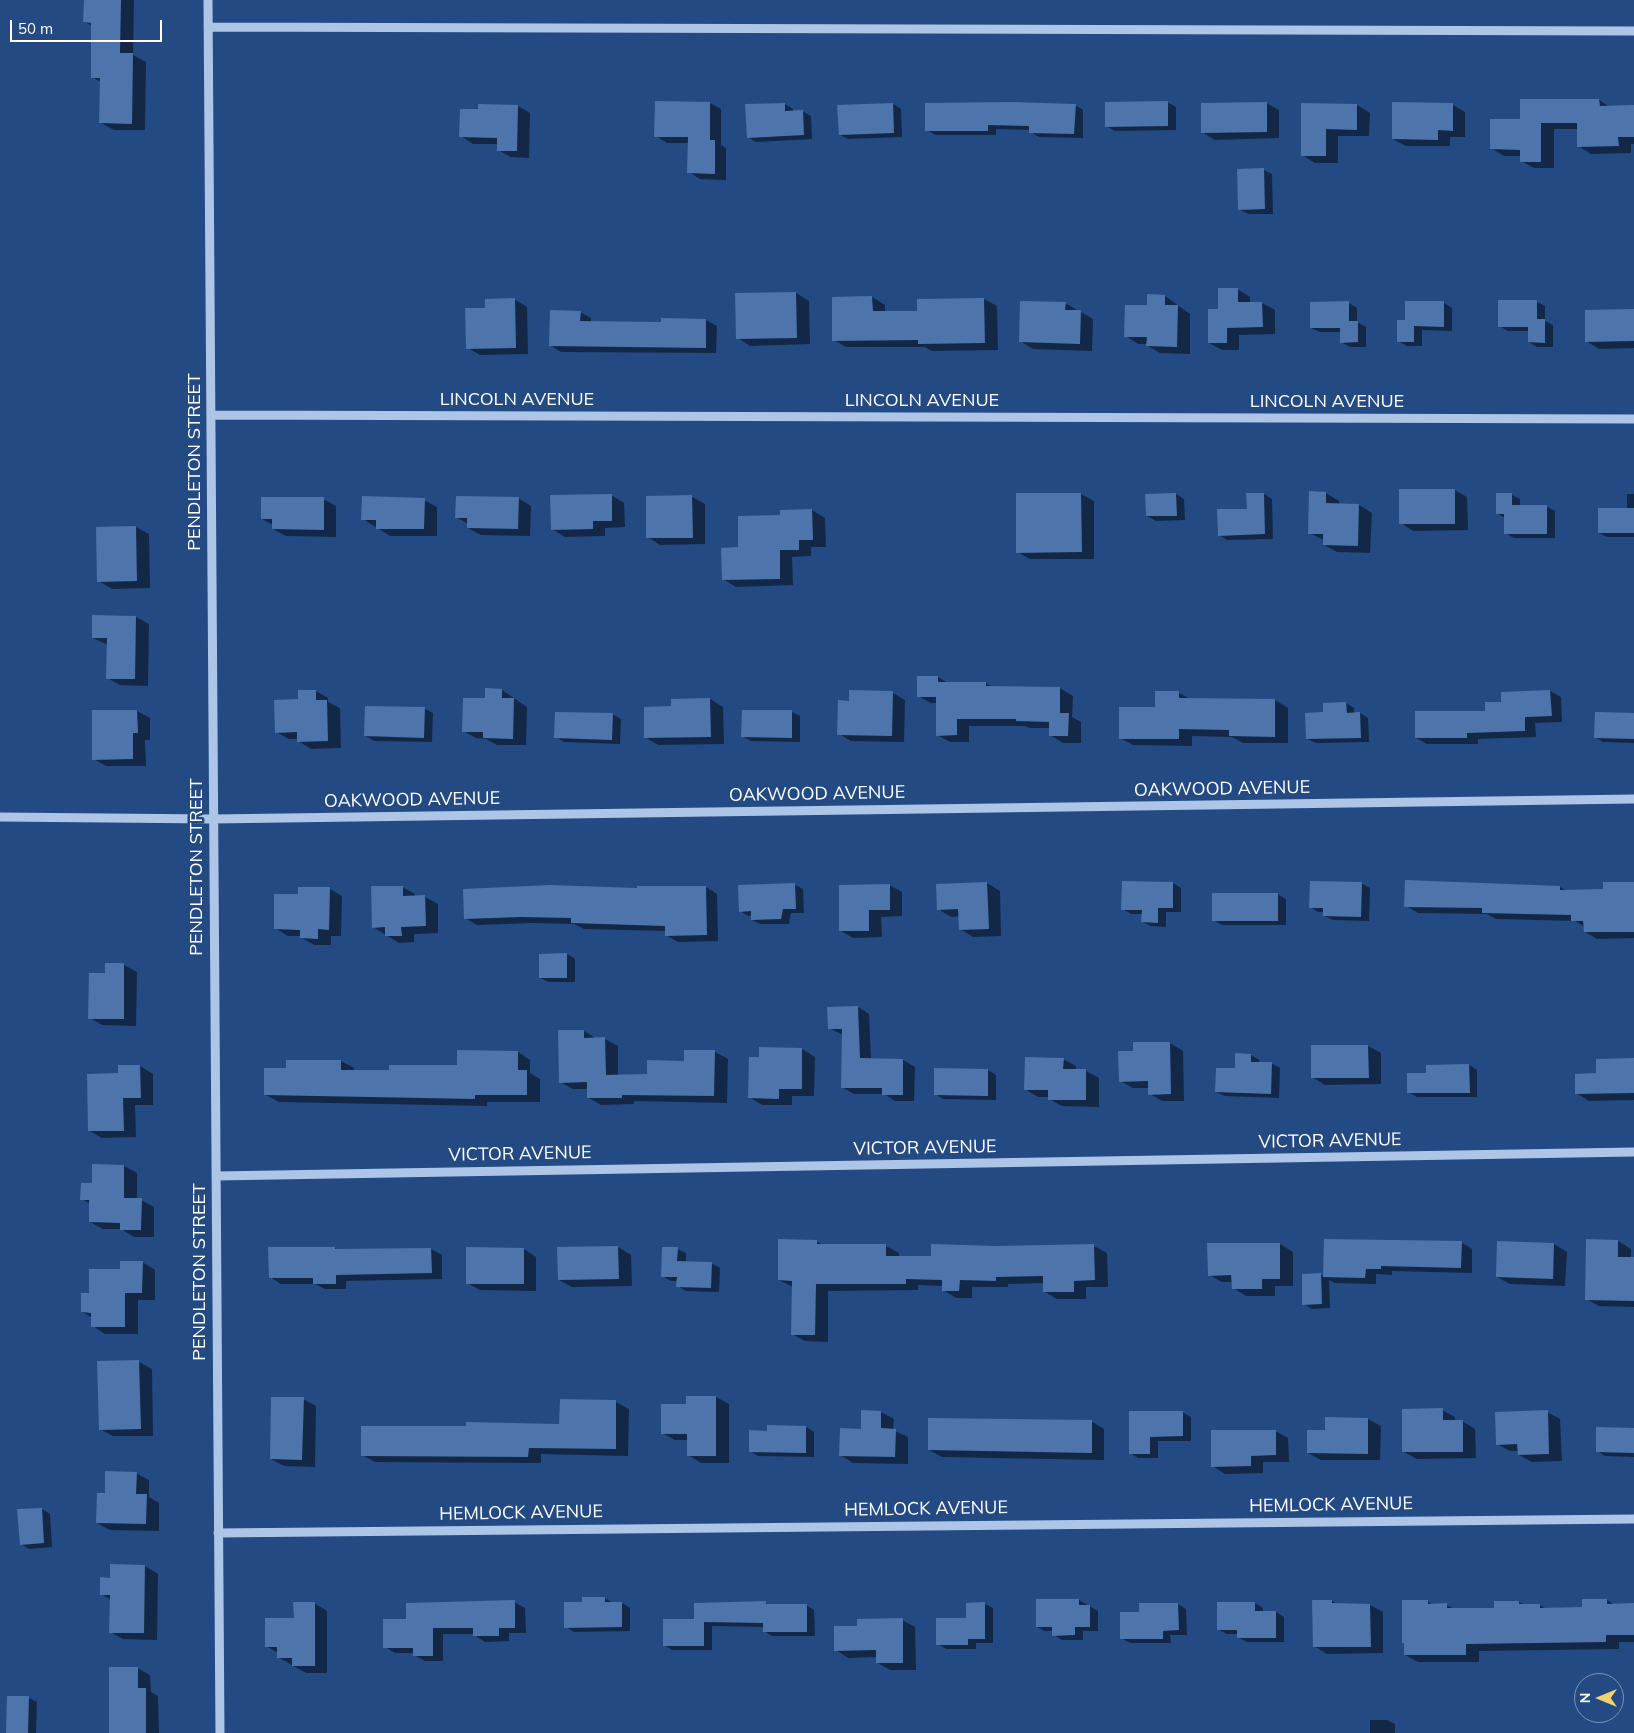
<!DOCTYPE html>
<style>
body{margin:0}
#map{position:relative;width:1634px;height:1733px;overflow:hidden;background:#244a83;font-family:Mulish,sans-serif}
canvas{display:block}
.north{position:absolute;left:1574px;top:1673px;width:50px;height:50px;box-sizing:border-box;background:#244a83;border:1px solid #7c92b5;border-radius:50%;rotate:270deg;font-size:14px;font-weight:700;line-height:20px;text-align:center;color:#fff}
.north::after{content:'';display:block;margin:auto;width:18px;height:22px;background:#f2d171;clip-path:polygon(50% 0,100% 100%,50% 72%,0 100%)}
.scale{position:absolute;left:10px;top:20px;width:152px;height:22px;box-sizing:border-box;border:2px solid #fff;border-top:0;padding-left:6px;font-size:15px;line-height:18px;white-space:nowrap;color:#fff;-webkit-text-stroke:4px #244a83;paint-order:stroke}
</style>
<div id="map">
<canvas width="1634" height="1733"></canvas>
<div class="north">N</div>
<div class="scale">50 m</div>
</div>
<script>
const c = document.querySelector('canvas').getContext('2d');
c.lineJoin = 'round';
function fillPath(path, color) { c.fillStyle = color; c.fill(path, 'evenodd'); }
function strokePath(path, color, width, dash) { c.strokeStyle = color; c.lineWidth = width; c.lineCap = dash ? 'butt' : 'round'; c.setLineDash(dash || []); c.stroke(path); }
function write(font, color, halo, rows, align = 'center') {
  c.font = font + ' Mulish,sans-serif'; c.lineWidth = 5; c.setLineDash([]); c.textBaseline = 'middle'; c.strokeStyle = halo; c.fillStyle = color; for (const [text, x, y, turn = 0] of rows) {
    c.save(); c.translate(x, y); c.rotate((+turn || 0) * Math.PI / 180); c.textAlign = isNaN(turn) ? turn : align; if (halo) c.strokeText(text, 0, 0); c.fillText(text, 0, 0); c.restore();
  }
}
const shadow = new Path2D(`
 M85,0H134L133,55L146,62L145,130H114L101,123V82L92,77L93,26L84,22Z
 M1599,100L1610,107L1634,106V144H1631V153L1591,154L1578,146V129H1554V168H1534L1521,161V156H1504L1491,148L1521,121Z
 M1167,102L1176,107V130L1115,131L1106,126Z
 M710,103L721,109V145L726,148V180L700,179L689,172V143H667L656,136Z
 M1266,103L1279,110V138L1215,140L1202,132Z
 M785,104L793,109V112L802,111L811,116L812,139L756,142L748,137Z
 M893,104L901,109L902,137L848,139L840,135Z
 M1075,105L1083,110V138L1039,137L1031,132V130L996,129V135H935L927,130Z
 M1303,105H1357L1370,113L1369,136H1338V163H1315L1302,155Z
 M1453,105L1465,112V137H1450V146H1406L1393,139Z
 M518,106L530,113L529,158L511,157L498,150V144H473L461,136Z
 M1264,170L1272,174L1273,214H1248L1239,209Z
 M1237,289L1250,297V303H1262L1275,310V334L1239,335V350H1222L1209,343L1219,311Z
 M796,293L809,301L810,344L750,346L738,338Z
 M1165,296L1190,314V354L1160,353L1148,346V344H1138L1126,336L1149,306Z
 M872,297L885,305V312H918V300L984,299L997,306L998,350L932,351L925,347H846L834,340Z
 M514,299L527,307L528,354L480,355L468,348L486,309Z
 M1537,302L1545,306V321L1553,325V347H1537L1529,342V331H1508L1499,326Z
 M1065,303L1093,319L1092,351L1033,349L1020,341Z
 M1349,303L1357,308V322L1366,327V347H1350L1341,342V332H1320L1311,328Z
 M1444,303L1452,308V331L1422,330V346H1407L1398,341L1406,322Z
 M1634,310V348L1599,349L1586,341Z
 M580,312L591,318V322L662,324L706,320L717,326L716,353L561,352L550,345Z
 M1455,490L1467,497L1468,530L1413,531L1401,523Z
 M1326,493L1339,501V505H1359L1372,513L1370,553L1337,552L1324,545V540L1309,533Z
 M1081,494L1094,501V559H1030L1017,552Z
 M1176,494L1184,499L1185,520L1156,521L1147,516Z
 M1264,494L1272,499L1273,539L1227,540L1219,535Z
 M1627,494H1634V537H1607L1599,533L1627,509Z
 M611,495L624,503L625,527L605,528V536L565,537L552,529Z
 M1512,495L1520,499V506H1546L1555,511V538H1514L1505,533V518L1497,513Z
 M692,497L705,504V544L660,545L648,537Z
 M518,498L531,506L530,536L481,535L468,528V524L456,517Z
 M323,499L336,506V537L286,536L273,529V525L262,519Z
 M424,500L437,507V536H390L363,519Z
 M812,510L825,518L826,547H811V556L792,557L793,585L736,587L723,579L781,517Z
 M136,527L149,534L150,588L112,589L99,581L98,528Z
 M93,616L136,617L149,624L148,686L120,685L107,678L108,645L93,638Z
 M938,677L948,683H986L994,688H1060L1073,696L1072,717L1081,722V743H1063L1050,735V728H1030L1025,726H969V742H950L937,735V703H931L918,696Z
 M502,690L527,707L526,745H497L486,739L476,738L463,731L486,700Z
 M316,691L328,698V702L340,708L341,748L311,749L298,741V739H289L276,732L299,700Z
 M1550,691L1561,697L1562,722L1535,723L1536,737L1478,739V744H1427L1416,738L1487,712L1502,703V693Z
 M893,693L905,700L904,742L851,741L839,734L850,702Z
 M1179,693L1190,699L1275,700L1288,708V743H1243L1232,737L1192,736V746L1133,745L1120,738L1157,708Z
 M710,699L723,707L724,744L658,745L645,737L673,707Z
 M1346,703L1354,708V714L1360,713L1368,718L1369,742L1316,743L1307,739Z
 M425,709L433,713L432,742L374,741L366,736Z
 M93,711H137L150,718V740H145L146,766H106L94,759Z
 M792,712L800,716V742L751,741L742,736Z
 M612,714L621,719L620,744L564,742L556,737Z
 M1634,714V743L1603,742L1595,737Z
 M987,883L1000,891L1001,936L973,937L960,929V916L951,917L938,909L937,885Z
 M1123,883H1173L1181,888V912H1166V927L1151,926L1143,922V914H1131L1123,909Z
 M1361,883L1370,888L1369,921L1333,920L1324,916V912H1318L1310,907Z
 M1634,883V938L1597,939L1585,932V927L1575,921L1496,919L1487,914L1418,913L1406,906L1560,887L1567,891H1605Z
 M795,885L803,889L804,913H791L789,924H760L752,920V916H748L740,911Z
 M889,885L902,892V916L881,917L882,937L853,938L841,931Z
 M402,887L415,894V897H425L438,904V933L414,934V942L399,943L373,927Z
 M706,887L717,894L718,941L678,942L666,935V931L584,929L574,924L533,923L477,925L465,918L639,889Z
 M330,889L342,896L341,936H331V945H314L302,938V936H288L275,928L299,896Z
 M1277,894L1286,899V925H1222L1213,920Z
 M567,954L575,959V982H549L540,978Z
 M124,965L137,972L136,1026L102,1025L90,1018L106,974Z
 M858,1007L869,1014L871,1060H903L915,1067L914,1101H895L884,1094H854L842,1087L843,1035L829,1028Z
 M584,1031L597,1039H605L618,1046V1076L648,1075L715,1052L728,1059L727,1103L634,1101V1104L601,1105L589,1098L588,1089H573L560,1082Z
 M1170,1043L1183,1051L1184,1101H1162L1150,1094V1088H1133L1120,1081L1135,1053L1134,1044Z
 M1368,1046L1381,1053V1084L1325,1085L1312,1077Z
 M760,1048L802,1049L815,1057L814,1096H792V1105H762L749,1097L760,1058Z
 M518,1052L530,1060V1073L540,1079V1102H487V1106L279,1102L266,1095L288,1069L341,1061L354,1068V1071H391L458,1066Z
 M1251,1055L1259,1060V1063H1271L1280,1068L1279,1098L1225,1096L1216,1092Z
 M1063,1059L1076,1066V1070L1086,1071L1099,1078V1107L1062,1106L1049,1099V1097H1038L1025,1089Z
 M1634,1059V1100L1589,1101L1576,1093L1597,1074Z
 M1469,1065L1477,1070V1097H1417L1408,1092L1427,1074Z
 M140,1066L153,1074V1105H135L136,1137L102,1138L90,1131L119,1074Z
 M988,1070L996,1075V1100L943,1099L935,1094Z
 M124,1166L137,1173V1200H141L154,1207V1237H134L121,1229H103L90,1222V1204L82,1199L93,1184Z
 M816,1241L824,1246H886L899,1253V1257H932L997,1248L1094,1246L1107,1253L1108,1287H1086V1299H1057L1045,1292L1044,1283L1008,1284V1287H972V1298H956L943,1290V1286L918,1285V1290L828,1291V1342L805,1341L792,1334L793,1287L779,1280Z
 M1618,1241L1631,1249V1258H1634V1307L1599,1306L1586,1299Z
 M1461,1242L1472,1249V1273L1392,1271V1275L1376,1274V1284L1335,1283L1329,1280L1330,1308L1312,1309L1304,1304L1303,1275H1321L1324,1276Z
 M1280,1244L1293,1252V1286H1275V1296H1246L1233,1288V1282H1222L1209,1275V1245Z
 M1554,1244L1567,1252L1565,1286L1510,1284L1497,1277Z
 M618,1247L631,1255L632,1286L572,1287L559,1280L558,1249Z
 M335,1248L340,1251L431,1249L442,1255V1279L346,1281V1289H325L315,1284H281L270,1277Z
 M524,1249L536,1257V1291L480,1290L467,1283Z
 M677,1249L686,1253V1262L711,1263L720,1268L719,1292L686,1291L678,1286V1281H671L662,1276Z
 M142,1262L155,1270V1300H138V1334H105L93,1326V1318L82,1312L90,1294L122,1270Z
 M99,1362H139L152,1369L153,1436H113L100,1429Z
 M688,1397H716L729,1404V1463H701L688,1455V1440H675L662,1433L688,1405Z
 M303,1399L316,1406L315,1467L284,1466L271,1459Z
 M561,1401L616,1402L629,1409L628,1456L541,1454V1463L375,1462L362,1455L560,1425Z
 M1442,1410L1455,1417V1422L1462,1421L1475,1429L1476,1458L1417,1459L1404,1452Z
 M881,1412L894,1419L893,1430L908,1437V1464L853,1463L840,1455Z
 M1130,1412H1182L1191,1417V1441H1158V1458H1138L1130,1453Z
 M1547,1412L1560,1419L1562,1461L1532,1462L1519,1455V1451H1510L1497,1444Z
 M1368,1419L1381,1426L1380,1460H1321L1308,1453L1326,1431Z
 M1091,1421L1104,1429V1460L942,1457L929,1450Z
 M806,1427L814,1432V1457L758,1456L750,1451L768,1432Z
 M1634,1429V1457L1605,1456L1597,1451Z
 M1275,1431L1288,1438L1289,1462H1263V1473L1225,1474L1213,1466Z
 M136,1473L149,1480V1497L159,1503V1531L110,1530L97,1523Z
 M42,1509L50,1514L52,1547L29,1549L21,1544Z
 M145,1566L158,1574L157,1640L123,1639L110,1632L111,1600L101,1594L111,1579Z
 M605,1598L613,1603H622L630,1608V1631L574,1632L566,1627Z
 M1079,1600L1098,1611V1631H1083V1640H1062L1054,1635V1631H1045L1037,1627Z
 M1607,1600L1615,1605H1634V1642H1619V1649L1479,1651V1662H1418L1405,1655L1427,1601L1433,1605H1446L1455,1609H1495L1519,1602L1525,1605H1540L1546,1609L1584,1608Z
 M1332,1601L1337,1604L1370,1605L1383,1612V1653L1327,1654L1314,1646Z
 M514,1602L525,1608L526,1633H509V1641L485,1642L474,1635V1634H443V1661H425L414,1655V1653H395L385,1647L408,1620Z
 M765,1602L770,1606L806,1605L814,1610L815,1636H772L764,1631V1627L712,1626V1650H672L664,1645L695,1620Z
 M314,1603L327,1611V1673H306L278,1657V1653L266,1646L295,1619Z
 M1255,1603L1263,1608V1612H1276L1284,1617V1642H1247L1239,1638V1634H1227L1219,1630V1604Z
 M985,1604L993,1608V1643H976V1649H946L938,1644Z
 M1140,1604H1178L1186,1609L1187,1635H1170L1171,1643H1130L1121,1638L1140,1613Z
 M902,1620L915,1627L916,1670H890L878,1663L877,1657L848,1658L836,1650L859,1627Z
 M137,1668L150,1675L151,1692L158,1696L159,1733H111Z
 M29,1698L37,1702L36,1733H7Z
 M1370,1720H1387L1395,1724V1733H1370Z`);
const building = new Path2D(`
 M84,0H121L120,53H133L132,124L99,123L100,78H91V23L83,22Z
 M1520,99H1599L1600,106L1634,105V137H1618L1619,146L1577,147V123H1541V162H1520V150L1490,149V119H1520Z
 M655,101L710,102V140H715V174L687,173L688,137H654Z
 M1168,101V126L1105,127V102Z
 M1011,102L1076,104L1074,134L1029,133V126L988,125V131H925V103Z
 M1267,102V132L1201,133V103Z
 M1392,102L1453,103V131L1438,130V140L1392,139Z
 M785,103V111L803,110L804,135L747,138L745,104Z
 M893,103L894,133L839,135L837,105Z
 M1301,103L1357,104V130L1326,129V156H1301Z
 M478,104L518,105L517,151H497V138L459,137L460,109H478Z
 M1264,168L1265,209L1238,210L1237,169Z
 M1218,288H1238V302H1262L1263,327L1227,328V343H1208V309H1218Z
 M796,292L797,338L736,339L735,293Z
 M1147,294L1165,295V305H1178L1177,347L1146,346L1147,337H1124L1125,305H1147Z
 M872,296L873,311H917V299L984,298L985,343L918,344V340L832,341V297Z
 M515,298L516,348L466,349L465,308H485V299Z
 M1498,300H1537V319H1545V343L1528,342V327H1498Z
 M1020,301L1066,302L1065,310H1081L1080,344L1019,342Z
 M1349,301V321H1358V342L1340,343V328H1310V302Z
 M1405,301H1444V327L1414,326V342H1397V320H1405Z
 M1634,309V341L1585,342V310Z
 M550,310L581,311L580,321L661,322V318L706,319V348L549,346Z
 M1399,489H1455V524H1399Z
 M1309,491L1326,492V503L1359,504L1358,546L1323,545V534H1308Z
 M1016,493H1081L1082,552L1016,553Z
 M1176,493L1177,516H1146L1145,494Z
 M1246,493H1264L1265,534L1218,536L1217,509H1247Z
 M1496,493H1512V505H1547V534H1504V514H1496Z
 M612,494V521H593V529L551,530L550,495Z
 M692,495L693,538H646V496Z
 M362,496L425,498L424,529H376V520H361Z
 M456,496L519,497L518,529L467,528V518H455Z
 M261,497H324V530L272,529V519H261Z
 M1598,508H1634V533H1598Z
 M812,509L813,540H799V550H780V579L722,580L721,548L738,547V516L780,515V510Z
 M136,526L137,581L97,582L96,527Z
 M92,615L136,616L135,679H106L107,638H92Z
 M917,676H938V682H986V686L1060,687V713H1069L1068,736H1049V722L1016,721V719H957V735L936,736V697H917Z
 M485,688L502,689V698H514L513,739L483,738V732H462L463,698H485Z
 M298,690H316V700H327L328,741L297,742V732L275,733L274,700L298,699Z
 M849,690L893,691L892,736L837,735L838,700L849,701Z
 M1550,690L1552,716L1525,717V731L1467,733V738H1415V711H1485V702H1501V692Z
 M1155,691H1179V698L1275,699V737L1229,736V730L1179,729V739H1119V707H1155Z
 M710,698L711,737L644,738V707L671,706V699Z
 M1346,702L1347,713L1360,712L1361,738L1306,739L1305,713L1323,712V703Z
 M365,706L425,707L424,738L364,736Z
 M92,710H137L138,733H133V759L92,760Z
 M742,710H792V738L741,737Z
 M555,712L613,713L612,740L554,738Z
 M1595,712L1634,713V739L1594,738Z
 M1405,880L1560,886V890L1603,889V882H1634V932H1584L1583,921H1571V915L1482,913V908L1404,907Z
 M1122,881L1173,882V908H1158V923L1141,922L1142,910H1121Z
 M1310,881L1362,882L1361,917L1323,916V908H1309Z
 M987,882L989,929L959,930L958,909L937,910L936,884Z
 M795,883L796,909H783L781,919L751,920V911L739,912L738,885Z
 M890,884V910H869V931H839V885Z
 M550,885L637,888V886H706L707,935L665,936V926L571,923V918L521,917L464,919L463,889Z
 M371,886H403V896L425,895L426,926L401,927L402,936H385V927L372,928Z
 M298,887H330L329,930L318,929V939L300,938V930L274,929V894H298Z
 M1212,893H1278V921H1212Z
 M567,953V978H539V954Z
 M105,963H124V1019H88L89,973H105Z
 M858,1006L860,1058L903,1059V1095H882V1088H841L842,1029H828L827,1007Z
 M558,1030H584V1038L605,1037L606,1075L647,1074V1060L684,1061V1050H715L714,1096L622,1095V1098H587V1082L559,1083Z
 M1133,1042H1170L1171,1094L1148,1095V1081L1119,1082L1118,1051H1133Z
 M1311,1045H1368L1369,1078H1311Z
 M759,1047L802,1048V1089H779V1099L748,1098L749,1057H759Z
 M457,1050L518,1051V1070H527V1095H475V1099L264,1095V1068H286V1060H341V1070H389V1065H457Z
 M1235,1053L1251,1054V1062H1272L1271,1094L1215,1092L1216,1068H1235Z
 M1025,1057L1064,1058L1063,1069H1086V1100H1048V1090H1024Z
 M1634,1058V1093L1575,1094V1074L1596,1073V1059Z
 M1469,1064L1470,1093H1407V1073H1426V1065Z
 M118,1065H140L141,1098H123L124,1131H88L87,1074L118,1073Z
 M934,1068L988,1069V1096L934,1095Z
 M92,1164L124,1165V1198H142L141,1230H120V1223L89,1222V1200H80L81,1183H92Z
 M778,1239L817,1240V1244H886V1256H931V1244L997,1246L1094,1244L1095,1280L1074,1281V1292H1043V1276L996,1277V1281L960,1280L959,1291H942V1280L906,1279V1284H816L815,1335H791L792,1281L778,1280Z
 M1324,1239L1462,1241L1461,1268L1381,1266V1269H1366L1365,1278L1323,1277Z
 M1586,1239L1618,1240V1257H1634V1301L1585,1300Z
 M1497,1241L1554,1243L1553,1279L1496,1277Z
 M1207,1243H1280V1279H1262V1289H1232L1231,1275L1208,1276Z
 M618,1246L619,1279L558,1280L557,1247Z
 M268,1247H335V1249L431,1248L432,1273L336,1275V1284H313V1278H269Z
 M466,1247L524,1248V1284H466Z
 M662,1247H678L677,1261L712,1262L711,1288L676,1287L677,1277H661Z
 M120,1261H143L142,1293H125V1327H91V1313L81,1312V1293H89V1269H120Z
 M1321,1273L1322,1304L1302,1305V1274Z
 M139,1360L141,1429L99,1430L97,1361Z
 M686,1396H716V1456H687V1434H661V1404H686Z
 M271,1397H304L302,1460L270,1459Z
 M560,1399L616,1400V1449L529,1448L528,1457L361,1456V1426H466V1422L559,1424Z
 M1443,1408V1420H1463V1452H1402V1409Z
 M861,1410L881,1411V1428L896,1429L895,1457L839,1456L840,1428L861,1429Z
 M1548,1410L1549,1454L1518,1455L1517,1444L1496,1445L1495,1412Z
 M1129,1411H1183V1436L1150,1437V1454H1129Z
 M1325,1417L1368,1418V1454L1307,1453V1430H1325Z
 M928,1418L1092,1420V1453L928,1450Z
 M767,1425L806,1426V1453L749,1452V1430L767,1431Z
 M1596,1427L1634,1428V1453L1596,1452Z
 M1211,1430H1276V1455L1251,1456V1466L1211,1467Z
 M105,1471L137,1472L136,1494H147L146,1524L96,1523L97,1493H105Z
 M42,1508L44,1543L20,1545L17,1509Z
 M110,1564L145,1565L144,1633H109L110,1595H100V1577L110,1578Z
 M582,1597H605V1602H622V1627L564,1628V1602H582Z
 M1036,1599H1079V1605H1090V1627H1075V1635L1052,1636V1627H1036Z
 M1582,1599H1607V1604L1634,1603V1635H1606V1642L1466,1644V1655H1404V1643H1402V1600H1428V1604L1447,1603V1608H1494V1601H1519V1604H1540V1608L1582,1607Z
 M515,1600V1628H499V1636H473V1628H433V1656H413V1648H383V1619H406V1603Z
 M1312,1600H1332V1603L1370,1604L1371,1647H1313Z
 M766,1601V1604H807V1632H763V1623L704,1622V1646H663V1619H694V1603Z
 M293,1602H315V1666H292V1658H277V1647H265V1618H294Z
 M985,1602V1639H968V1645H936V1618H966V1603Z
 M1217,1602H1255V1611H1276V1638H1237V1630H1217Z
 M1139,1603H1178L1179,1630L1163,1631V1639H1120V1612H1139Z
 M903,1618V1663H876V1650L834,1651V1626H857V1619Z
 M109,1667H138V1688H146V1733H109Z
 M7,1696H29L28,1733H6Z`);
const minor = new Path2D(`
 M208,0L220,1733
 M208,27L1634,31
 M211,415L1634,419
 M0,817L213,819L1634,799
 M216,1176L1634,1152
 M218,1533L1634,1519`);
const streetNames = [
 ["LINCOLN AVENUE",517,400],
 ["LINCOLN AVENUE",922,401],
 ["LINCOLN AVENUE",1327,402],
 ["PENDLETON STREET",195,462,-90],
 ["OAKWOOD AVENUE",1222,789,-1],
 ["OAKWOOD AVENUE",817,794,-1],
 ["OAKWOOD AVENUE",412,800,-1],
 ["PENDLETON STREET",197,867,-90],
 ["VICTOR AVENUE",1330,1141,-1],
 ["VICTOR AVENUE",925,1148,-1],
 ["VICTOR AVENUE",520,1154,-1],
 ["PENDLETON STREET",200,1272,-90],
 ["HEMLOCK AVENUE",1331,1505,-1],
 ["HEMLOCK AVENUE",926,1509,-1],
 ["HEMLOCK AVENUE",521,1513,-1]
];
fillPath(shadow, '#0007');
fillPath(building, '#4d74ab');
strokePath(minor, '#adc5e7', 9);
write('18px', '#fff', '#244a83', streetNames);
</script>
